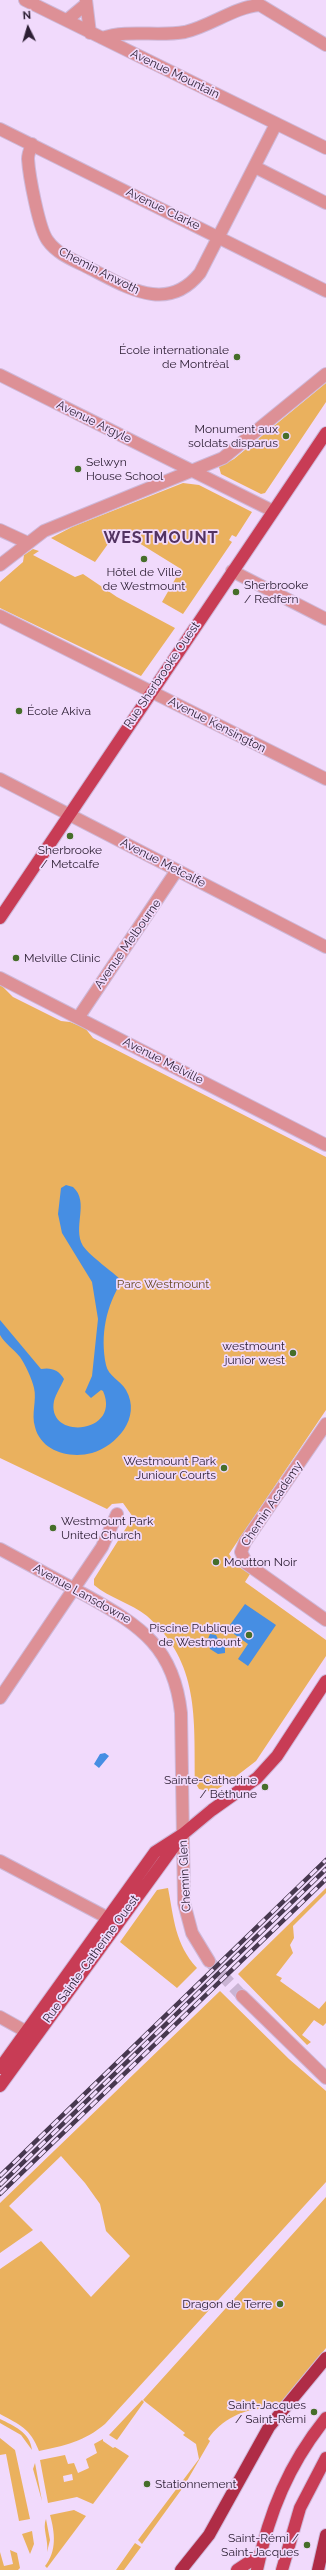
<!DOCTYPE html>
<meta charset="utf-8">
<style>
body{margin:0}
#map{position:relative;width:326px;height:2570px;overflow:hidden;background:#f1dafc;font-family:Raleway,sans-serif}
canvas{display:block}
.north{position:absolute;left:8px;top:8px;width:40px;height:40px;-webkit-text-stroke:3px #f1dafc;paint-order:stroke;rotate:355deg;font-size:11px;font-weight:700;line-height:16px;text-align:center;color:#2c1e33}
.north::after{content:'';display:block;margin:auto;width:14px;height:18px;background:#2c1e33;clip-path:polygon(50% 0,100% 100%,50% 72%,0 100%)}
</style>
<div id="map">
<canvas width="326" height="2570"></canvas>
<div class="north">N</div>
</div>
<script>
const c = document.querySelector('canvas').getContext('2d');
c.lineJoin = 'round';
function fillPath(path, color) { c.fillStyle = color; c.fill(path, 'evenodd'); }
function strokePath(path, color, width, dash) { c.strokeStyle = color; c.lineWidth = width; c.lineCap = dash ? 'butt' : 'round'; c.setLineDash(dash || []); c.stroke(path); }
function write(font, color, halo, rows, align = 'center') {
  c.font = font + ' Raleway,sans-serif'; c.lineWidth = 3.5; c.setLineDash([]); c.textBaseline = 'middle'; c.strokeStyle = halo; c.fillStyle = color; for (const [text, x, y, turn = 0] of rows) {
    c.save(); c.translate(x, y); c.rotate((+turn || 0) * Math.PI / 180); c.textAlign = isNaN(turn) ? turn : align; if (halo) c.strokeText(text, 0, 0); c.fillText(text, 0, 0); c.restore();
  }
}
const green = new Path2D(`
 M326,383V402L265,493L261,494L221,474L219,467L234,459Z
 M183,483L199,485L252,512L236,537L232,535L229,540L232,542L183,614L162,602L181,569L118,530L95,562L51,538L72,527Z
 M33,549L39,551L33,555L75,577L83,574L117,597L175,628L141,676L0,608V582L23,562L24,555Z
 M0,984L13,997L61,1021L70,1022L85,1028L93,1038L326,1157V1410L229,1554L236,1565L250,1574L245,1582L326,1640V1656L256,1761L230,1781L229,1779L223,1782L224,1785L212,1792L199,1789L195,1782C194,1718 200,1663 147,1616C131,1603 109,1598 94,1585V1579L133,1517L123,1503L112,1504L107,1509L0,1458Z
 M168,1888C174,1919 175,1944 197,1968L177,1988L120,1942L157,1890Z
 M326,1888V1893L293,1926L294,1938L290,1945L293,1953L276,1975L282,1978L280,1981L319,2009L326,2001V2023L323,2026L314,2020L302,2035L311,2042L307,2045L238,1974Z
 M220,1991L289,2059L326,2091V2182L105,2424C85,2441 64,2446 39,2451C30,2428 20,2425 0,2414V2269L41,2241L91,2297L130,2256L106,2231L100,2204L85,2183L61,2156L9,2206L33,2230L0,2253V2203Z
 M326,2197V2348L276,2409C249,2406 223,2417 208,2439L210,2441L184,2486L142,2544L138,2540L199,2459L196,2444L183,2435L185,2433L143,2400Z
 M142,2400L144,2402L117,2440L109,2435Z
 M0,2419C14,2426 30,2432 32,2450L21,2435L0,2423Z
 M0,2438L15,2450L30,2519L19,2521L6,2454L0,2455Z
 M103,2439V2441L113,2448L115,2447L129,2456L93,2504L77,2497L48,2503L40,2460L65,2455L68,2464L74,2463L78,2473L89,2468L86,2459L97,2453L94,2444ZM72,2474L73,2480L64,2482L63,2476Z
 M35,2463L42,2501L33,2469Z
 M74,2510L86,2516L47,2568L45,2566C57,2551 55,2533 50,2515Z
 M46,2519L50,2540L47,2552C49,2541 42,2528 46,2519Z
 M32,2531L34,2544L30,2554L22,2534Z
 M135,2543L141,2547L124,2570H116Z
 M10,2550L17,2553L20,2568L18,2570H0V2552L4,2566L13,2564Z`);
const water = new Path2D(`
 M66,1185L73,1187C90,1202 72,1227 83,1246C91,1257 112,1271 122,1281C106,1306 100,1335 106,1365C108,1376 121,1381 126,1390C142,1418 116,1446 92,1453C69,1459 41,1451 35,1427C31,1414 37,1400 34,1388C32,1379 25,1364 20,1357C14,1349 5,1344 0,1335V1320L41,1369C51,1367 59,1370 64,1379C61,1386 56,1394 54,1401C46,1441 122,1434 103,1391L101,1390L91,1398L85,1392L92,1376L98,1319L92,1282L62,1233L58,1214L61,1188Z
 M245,1604L276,1625L248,1666L238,1659L248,1644L227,1629Z
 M210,1634L216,1635L219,1641L225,1645V1653L218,1654L210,1649L207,1641Z
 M105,1753L109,1756L99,1768L94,1764L100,1754Z`);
const minorTunnel = new Path2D(`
 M209,1961L242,1996`);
const minor = new Path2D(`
 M25,0L326,148
 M86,0L90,33
 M67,20L85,5
 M102,38C129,29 157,37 185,32C211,26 234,7 260,5L326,45
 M0,129L326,291
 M32,144C30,149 28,154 28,159C29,175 39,230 48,241C58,255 76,261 91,269C127,287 167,314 200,273L276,124
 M255,167L326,203
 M0,375L273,511
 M0,530L26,542
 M0,565L44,531L223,458L326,374
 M232,571L326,619
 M0,616L326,779
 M0,779L326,947
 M0,978L326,1145
 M78,1018L177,870
 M326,1424L245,1542L241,1552L247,1564L326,1620
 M0,1549C30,1565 59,1581 89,1597C141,1626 174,1648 181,1713L184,1903L192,1933L209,1961
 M0,1698L102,1547L117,1514
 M0,1861L108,1918
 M242,1996L326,2078
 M0,2017L34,2036`);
const major = new Path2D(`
 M0,918L326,433
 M0,2068L155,1852L183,1834L212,1810L257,1778L277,1756L326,1681
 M0,2086L181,1837
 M237,2570L261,2554
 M257,2570C269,2512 289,2464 326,2418
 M282,2570L300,2508L326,2458`);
const highway = new Path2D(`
 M181,2570L209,2535L269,2427L326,2358
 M318,2570L326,2535`);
const rail = new Path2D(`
 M0,2176L326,1860
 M0,2185L326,1869
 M0,2194L326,1879`);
const markers = [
 [237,357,4,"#466e2a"],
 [286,436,4,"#466e2a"],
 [78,469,4,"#466e2a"],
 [144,559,4,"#466e2a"],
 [236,592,4,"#466e2a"],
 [19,711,4,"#466e2a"],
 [70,836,4,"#466e2a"],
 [16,958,4,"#466e2a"],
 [293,1353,4,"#466e2a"],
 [224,1468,4,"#466e2a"],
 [53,1528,4,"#466e2a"],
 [216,1562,4,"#466e2a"],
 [249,1635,4,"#466e2a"],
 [265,1787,4,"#466e2a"],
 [280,2304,4,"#466e2a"],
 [314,2412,4,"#466e2a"],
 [147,2484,4,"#466e2a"],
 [307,2545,4,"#466e2a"]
];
const streetNames = [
 ["Avenue Mountain",175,74,26],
 ["Avenue Clarke",163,209,26],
 ["Chemin Anwoth",99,271,27],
 ["Avenue Argyle",94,422,26],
 ["Rue Sherbrooke Ouest",162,675,-56],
 ["Avenue Kensington",217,725,27],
 ["Avenue Metcalfe",163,863,27],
 ["Avenue Melbourne",128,944,-55],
 ["Avenue Melville",163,1061,27],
 ["Chemin Academy",272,1504,-56],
 ["Avenue Lansdowne",82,1594,29],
 ["Chemin Glen",185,1876,-93],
 ["Rue Sainte-Catherine Ouest",91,1959,-54]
];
const poiNames = [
 ["École internationale",229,350],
 ["de Montréal",229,364],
 ["Monument aux",278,429],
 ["soldats disparus",278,443],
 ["Selwyn",86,462,"left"],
 ["House School",86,476,"left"],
 ["Hôtel de Ville",144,572,"center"],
 ["de Westmount",144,586,"center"],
 ["Sherbrooke",244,585,"left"],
 ["/ Redfern",244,599,"left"],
 ["École Akiva",27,711,"left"],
 ["Sherbrooke",70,850,"center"],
 ["/ Metcalfe",70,864,"center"],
 ["Melville Clinic",24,958,"left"],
 ["westmount",285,1346],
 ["junior west",285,1360],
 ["Westmount Park",216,1461],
 ["Juniour Courts",216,1475],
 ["Westmount Park",61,1521,"left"],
 ["United Church",61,1535,"left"],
 ["Moutton Noir",224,1562,"left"],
 ["Piscine Publique",241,1628],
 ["de Westmount",241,1642],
 ["Sainte-Catherine",257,1780],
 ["/ Béthune",257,1794],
 ["Dragon de Terre",272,2304],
 ["Saint-Jacques",306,2405],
 ["/ Saint-Rémi",306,2419],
 ["Stationnement",155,2484,"left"],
 ["Saint-Rémi /",299,2538],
 ["Saint-Jacques",299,2552]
];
const parkNames = [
 ["Parc Westmount",163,1284]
];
const districtNames = [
 ["WESTMOUNT",161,538]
];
fillPath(green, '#eab15e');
fillPath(water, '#468ee3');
strokePath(minorTunnel, '#cab4d4', 12, [12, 6]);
strokePath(minor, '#ceb8d8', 14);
strokePath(major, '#ceb8d8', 14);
strokePath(highway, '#ceb8d8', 14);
strokePath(minor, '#dd9096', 12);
strokePath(major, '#c83c55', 12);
strokePath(highway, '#af2c46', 12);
strokePath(rail, '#47384f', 4.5);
strokePath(rail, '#f1dafc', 3, [9]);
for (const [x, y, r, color] of markers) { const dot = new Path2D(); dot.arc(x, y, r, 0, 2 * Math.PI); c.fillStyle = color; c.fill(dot); strokePath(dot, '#f1dafc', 1.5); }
write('12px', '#2c1e33', '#f1dafc', streetNames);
write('12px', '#2c1e33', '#f1dafc', poiNames, 'right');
write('12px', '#694b20', '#f1dafc', parkNames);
c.letterSpacing = '1px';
write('bold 16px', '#533362', '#f1dafc', districtNames);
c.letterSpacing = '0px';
</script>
